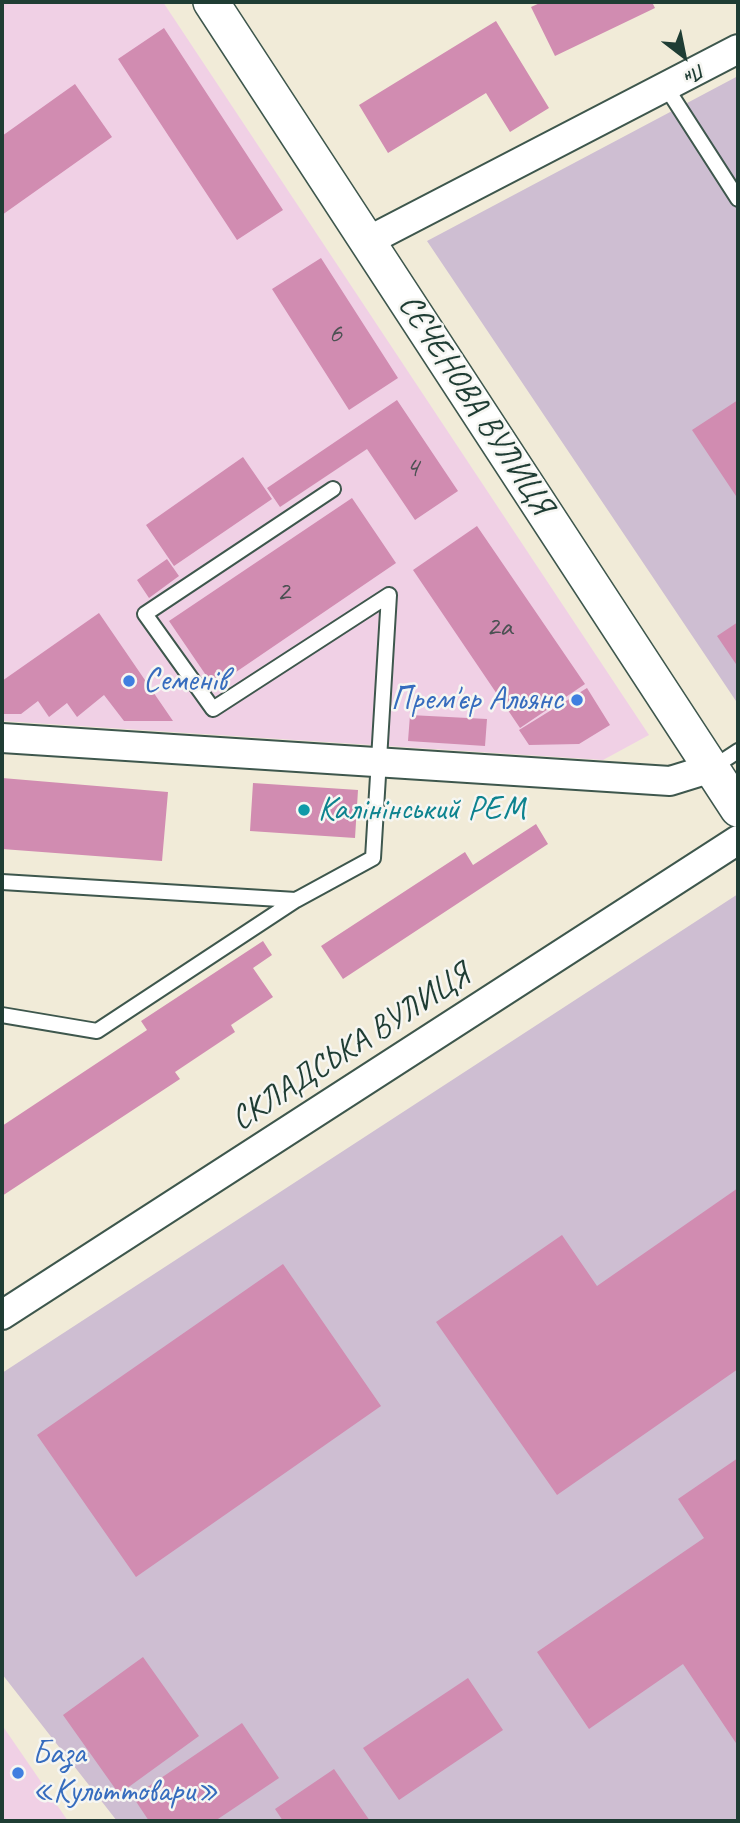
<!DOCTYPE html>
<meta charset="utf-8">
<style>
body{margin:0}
#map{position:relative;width:740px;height:1823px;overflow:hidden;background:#f1ebd8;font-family:Caveat,sans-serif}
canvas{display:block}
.frame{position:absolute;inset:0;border:4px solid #1f3d34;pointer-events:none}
.north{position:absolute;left:649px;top:21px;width:70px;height:70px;-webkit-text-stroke:5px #f6f6f2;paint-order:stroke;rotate:148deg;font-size:19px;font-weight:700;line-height:28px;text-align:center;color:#1f3d34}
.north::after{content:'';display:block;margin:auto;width:24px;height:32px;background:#1f3d34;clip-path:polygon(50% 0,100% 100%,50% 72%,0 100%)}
</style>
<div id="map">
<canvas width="740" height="1823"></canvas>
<div class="frame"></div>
<div class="north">Пн</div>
</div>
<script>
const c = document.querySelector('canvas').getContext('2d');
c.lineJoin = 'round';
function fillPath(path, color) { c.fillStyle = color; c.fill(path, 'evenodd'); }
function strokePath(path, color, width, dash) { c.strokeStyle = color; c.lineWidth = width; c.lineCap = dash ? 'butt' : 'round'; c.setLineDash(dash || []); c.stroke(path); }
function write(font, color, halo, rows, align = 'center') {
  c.font = font + ' Caveat,sans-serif'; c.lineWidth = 5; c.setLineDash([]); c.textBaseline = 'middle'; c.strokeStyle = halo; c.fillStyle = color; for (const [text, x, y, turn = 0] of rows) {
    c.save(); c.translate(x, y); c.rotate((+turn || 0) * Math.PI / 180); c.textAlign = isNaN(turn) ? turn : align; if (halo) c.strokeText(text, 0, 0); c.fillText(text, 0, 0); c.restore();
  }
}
const built = new Path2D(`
 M2,2H163L649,735L603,760L2,721Z
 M2,1725L68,1821H2Z`);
const industrial = new Path2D(`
 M738,76V704L427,241Z
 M738,894V1821H117L2,1674V1373Z`);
const building = new Path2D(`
 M542,2H652L655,8L555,56L531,7Z
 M496,21L549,108L510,132L486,93L388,153L359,105Z
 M164,28L283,210L237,240L118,59Z
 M75,84L112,137L2,215V136Z
 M321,258L398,378L349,410L272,289Z
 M397,400L458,491L415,520L367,449L280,507L267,488Z
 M738,400V499L692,430Z
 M243,457L272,499L174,566L146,525Z
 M352,498L396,563L214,687L169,621Z
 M477,526L585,684L520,728L413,570Z
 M167,559L179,576L149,598L137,580Z
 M99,613L173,721H124L104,695L77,717L67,703L49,717L38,701L21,714H2V681Z
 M738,622V667L717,636Z
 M587,688L610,725L579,744L529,745L519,730Z
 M410,715L487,719L485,746L408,741Z
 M2,778L168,792L162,861L2,849Z
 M253,783L358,790L355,838L250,831Z
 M536,824L548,844L343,979L321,946L465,852L473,865Z
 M263,941L272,955L253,968L273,997L231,1025L235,1032L175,1072L180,1079L2,1196V1126L147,1030L141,1021Z
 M738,1188V1369L557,1495L436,1322L562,1235L597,1286Z
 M283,1264L381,1406L136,1577L37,1435Z
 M738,1458V1746L683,1664L589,1729L537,1652L704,1538L678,1499Z
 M143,1657L199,1736L119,1794L63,1715Z
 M468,1678L503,1730L399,1800L363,1748Z
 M242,1723L279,1778L215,1821H149L133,1797Z
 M334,1769L370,1821H283L275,1809Z`);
const service = new Path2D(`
 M666,87L738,199
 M712,768L738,751
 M2,882L296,900
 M2,1015L97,1031L296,900L373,858L389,595L213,709L145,614L333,489`);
const minor = new Path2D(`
 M368,241L738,49
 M2,738L670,781L712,768
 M2,1315L738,840`);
const tertiary = new Path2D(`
 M211,2L738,809`);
const markers = [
 [129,681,7,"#3f7fe0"],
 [577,700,7,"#3f7fe0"],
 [304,810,7,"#0f9aa8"],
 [18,1773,7,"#3f7fe0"]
];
const numberNames = [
 ["6",335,334],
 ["4",412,468],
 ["2",283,592],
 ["2а",499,627]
];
const streetNames = [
 ["СЄЧЕНОВА ВУЛИЦЯ",475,405,57],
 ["СКЛАДСЬКА ВУЛИЦЯ",351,1048,-33]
];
const shopNames = [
 ["Семенів",143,681],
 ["Прем'єр Альянс",563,700,"right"],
 ["База",32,1754],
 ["«Культтовари»",32,1792]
];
const cultureNames = [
 ["Калінінський РЕМ",318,810]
];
fillPath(built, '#f0d0e5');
fillPath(industrial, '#cebed2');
fillPath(building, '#d18cb1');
strokePath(service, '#3e574d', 18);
strokePath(minor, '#3e574d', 32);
strokePath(tertiary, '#3e574d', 38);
strokePath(service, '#fff', 14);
strokePath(minor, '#fff', 28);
strokePath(tertiary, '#fff', 35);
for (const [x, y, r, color] of markers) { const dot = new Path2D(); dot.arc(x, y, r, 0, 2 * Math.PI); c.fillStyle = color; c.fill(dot); strokePath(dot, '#f6f6f2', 2.5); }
write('30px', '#4c5153', null, numberNames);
write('33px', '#1f3d34', '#f6f6f2', streetNames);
write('33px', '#366cbe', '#f6f6f2', shopNames, 'left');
write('33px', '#0d838f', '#f6f6f2', cultureNames, 'left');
</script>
